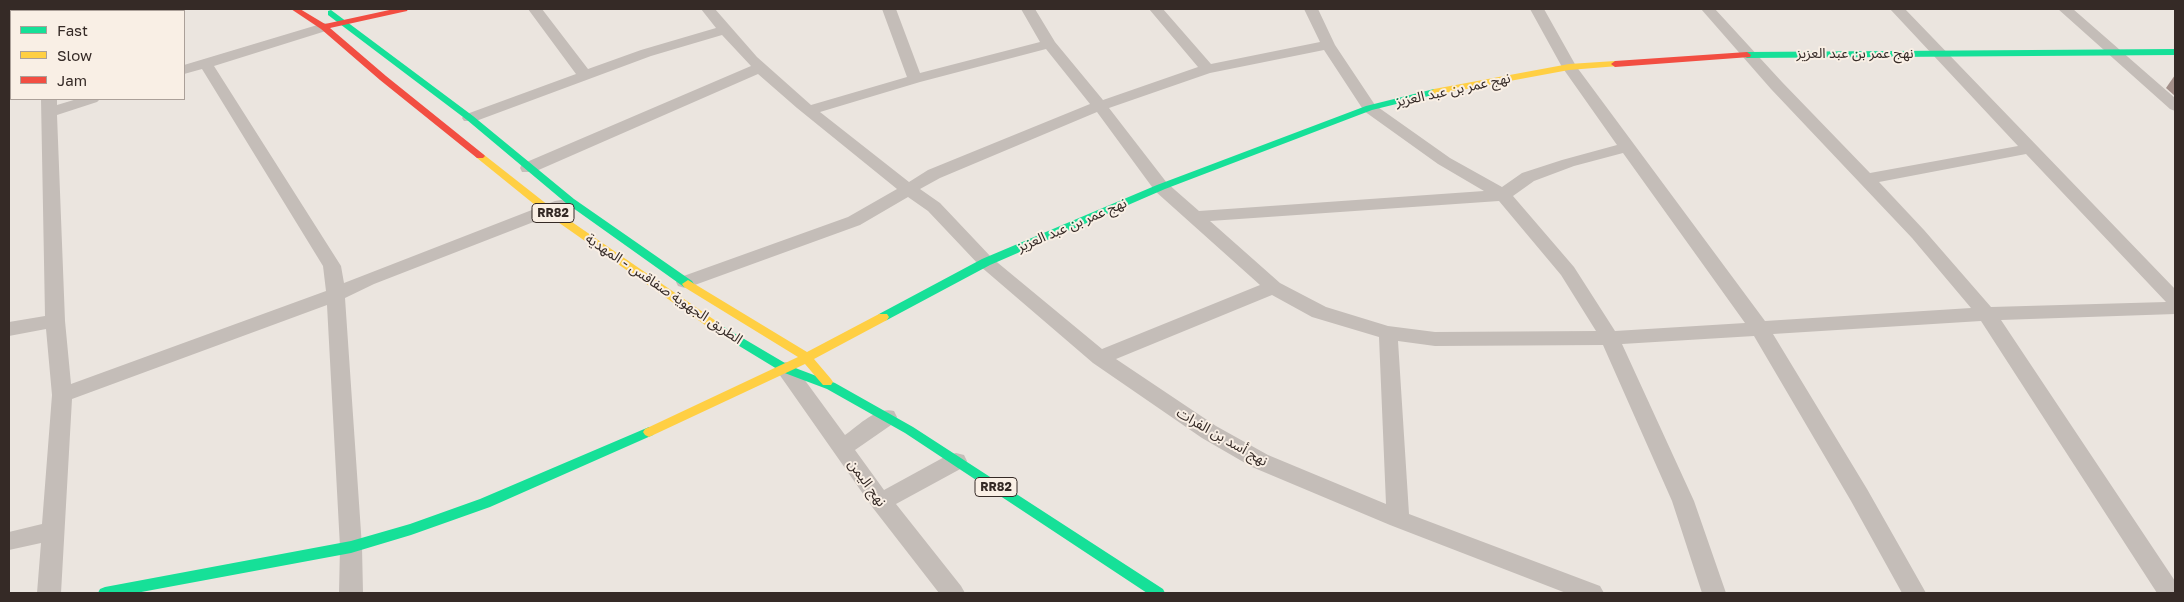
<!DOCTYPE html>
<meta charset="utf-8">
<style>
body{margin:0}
#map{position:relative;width:2184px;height:602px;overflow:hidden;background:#ebe5df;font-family:"Golos Text",sans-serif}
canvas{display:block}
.frame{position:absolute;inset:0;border:10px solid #352a26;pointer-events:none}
.legend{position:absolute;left:10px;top:10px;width:175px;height:90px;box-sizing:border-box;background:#f9efe5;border:1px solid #aba099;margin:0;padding:6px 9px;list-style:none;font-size:15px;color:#352a26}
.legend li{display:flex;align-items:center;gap:10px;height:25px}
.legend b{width:25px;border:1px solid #aba099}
</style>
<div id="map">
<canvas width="2184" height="602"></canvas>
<div class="frame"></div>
<ul class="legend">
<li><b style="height:6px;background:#16e098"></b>Fast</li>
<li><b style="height:6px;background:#ffcf43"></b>Slow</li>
<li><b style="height:6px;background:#f24e42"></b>Jam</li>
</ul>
</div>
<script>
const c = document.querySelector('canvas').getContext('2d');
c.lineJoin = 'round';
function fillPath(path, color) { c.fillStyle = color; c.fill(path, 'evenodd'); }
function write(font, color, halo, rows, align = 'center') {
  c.font = font + ' "Golos Text","Noto Sans Arabic",sans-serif'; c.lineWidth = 4; c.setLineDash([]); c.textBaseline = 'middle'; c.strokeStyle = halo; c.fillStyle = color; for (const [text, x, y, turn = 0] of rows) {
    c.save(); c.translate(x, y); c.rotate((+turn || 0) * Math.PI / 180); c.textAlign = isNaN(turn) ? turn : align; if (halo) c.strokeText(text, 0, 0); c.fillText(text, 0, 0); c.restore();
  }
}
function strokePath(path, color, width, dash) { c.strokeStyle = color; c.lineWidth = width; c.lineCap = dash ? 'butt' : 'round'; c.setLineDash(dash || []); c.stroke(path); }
const street = new Path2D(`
 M40,9H54V11H40Z
 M528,9H542L588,69L641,50L716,28L701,9H715L757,57L811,105L907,77L882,9H896L920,73L1040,42L1021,9H1035L1055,42L1103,100L1198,67L1149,9H1163L1211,64L1320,42L1304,9H1318L1335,45L1375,105L1450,158L1502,187L1522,173L1562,160L1617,145L1562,67L1530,9H1544L1576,66L1765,321L1971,308L1912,238L1771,89L1701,9H1715L1782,82L1870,173L2018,146L1890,9H1905L2175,289V314L2001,320L2175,581V593H2157L1981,321L1773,334L1867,489L1926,593H1902L1851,501L1754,336L1622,344L1694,501L1726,593H1702L1672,501L1603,345L1435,346L1398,341L1409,514L1600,586L1604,593H1566L1390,525L1252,467L1202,438L1093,363L980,266L928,211L908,197L860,225L692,286L685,288L678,286L676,282L678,278L848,217L897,189L797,108L758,74L534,172H522L520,168L522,164L751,66L722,35L651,56L476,121H464L462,118L464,115L576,74ZM1046,49L1090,104L928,170L909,182L820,112L920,82ZM1324,50L1364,111L1438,164L1484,191L1199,211L1167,183L1109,108L1210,73ZM1097,112L1155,191L1260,285L1102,349L992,258L940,203L920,189L940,178ZM1623,153L1745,323L1615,331L1574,267L1513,196L1534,181L1574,166ZM2026,154L2166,302L1991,307L1924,230L1879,182ZM1499,201L1561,275L1596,331L1435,332L1388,326L1326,307L1280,283L1210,221ZM1272,295L1312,317L1379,337L1386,504L1268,455L1216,426L1116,359Z
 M2058,9H2073L2175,98V111L2170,109Z
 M324,23L329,24L331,27L329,30L214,66L341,266L344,283L555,201L561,200L567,201L570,205L567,209L374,284L345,298L362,547L363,593H339L340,547L327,305L72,399L61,593H37L41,543L9,550V532L42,524L52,395L46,329L9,336V322L45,316L41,99H57V105L77,99H100L97,102L57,115L65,321L71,384L326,291L323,266L202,69L184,74V65Z
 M9,24H11V32H9Z
 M786,362L793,364L845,435C858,426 877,406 894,411L897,417L894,423L855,450L884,490L948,455L956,453L964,455L967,461L964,467L896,504L961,586L965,593H939L873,508L779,374L776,369L779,364Z`);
const fast = new Path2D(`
 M331,10L473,116L574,199L692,281L694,284L692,287H684L566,203L467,120L328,15V11Z
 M2175,49V55L1747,58L1743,55L1747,52Z
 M1434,89L1437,90V94L1372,110L1165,189L990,265L887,320L883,321L877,317L879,314L982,259L1157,185L1366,106Z
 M712,320L790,366L835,383L913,427L1163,589L1165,593H1147L905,433L827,389L782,372L708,327L706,324L708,321Z
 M649,427L653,429L655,432L653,435L490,507L411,535L351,553L136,593H98L100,589L105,587L351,541L410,524L480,499Z`);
const slow = new Path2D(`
 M1615,61L1618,62V66L1569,70L1434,95L1429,92L1434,89L1569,64Z
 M480,153L483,154L553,209L716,321L718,324L716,327H708L545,213L477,158L475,156Z
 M688,280L807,352L879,314H887L889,317L887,320L814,359L831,379L833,382L831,385H823L805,364L649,437L645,435L643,432L645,429L798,357L684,287L682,284Z`);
const jam = new Path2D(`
 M291,9H300L325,24L394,9H408L407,11L330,28L386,76L483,154L485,156L483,158H477L380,80L321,29Z
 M1747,52L1751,55L1750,57L1615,67L1611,64L1615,61Z`);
const wall = new Path2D(`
 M2175,75V96L2166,88Z`);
const shields = [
 [553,213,42],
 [996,487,42]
];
const shieldNames = [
 ["RR82",553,213],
 ["RR82",996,487]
];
const streetNames = [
 ["نهج عمر بن عبد العزيز",1855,54],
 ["نهج عمر بن عبد العزيز",1453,90,-12],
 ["نهج عمر بن عبد العزيز",1072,225,-23],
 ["الطريق الجهوية صفاقس - المهدية",664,289,34],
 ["نهج أسد بن الفرات",1222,437,30],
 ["نهج اليمن",867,483,54]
];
fillPath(street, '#c4bdb8');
fillPath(fast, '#16e098');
fillPath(slow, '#ffcf43');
fillPath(jam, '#f24e42');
fillPath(wall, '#a4908a');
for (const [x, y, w] of shields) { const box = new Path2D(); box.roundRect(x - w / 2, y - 9.5, w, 19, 4); c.fillStyle = '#f9efe5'; c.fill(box); strokePath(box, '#352a26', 1); }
write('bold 12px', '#352a26', null, shieldNames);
write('14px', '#352a26', '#f9efe5', streetNames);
</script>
